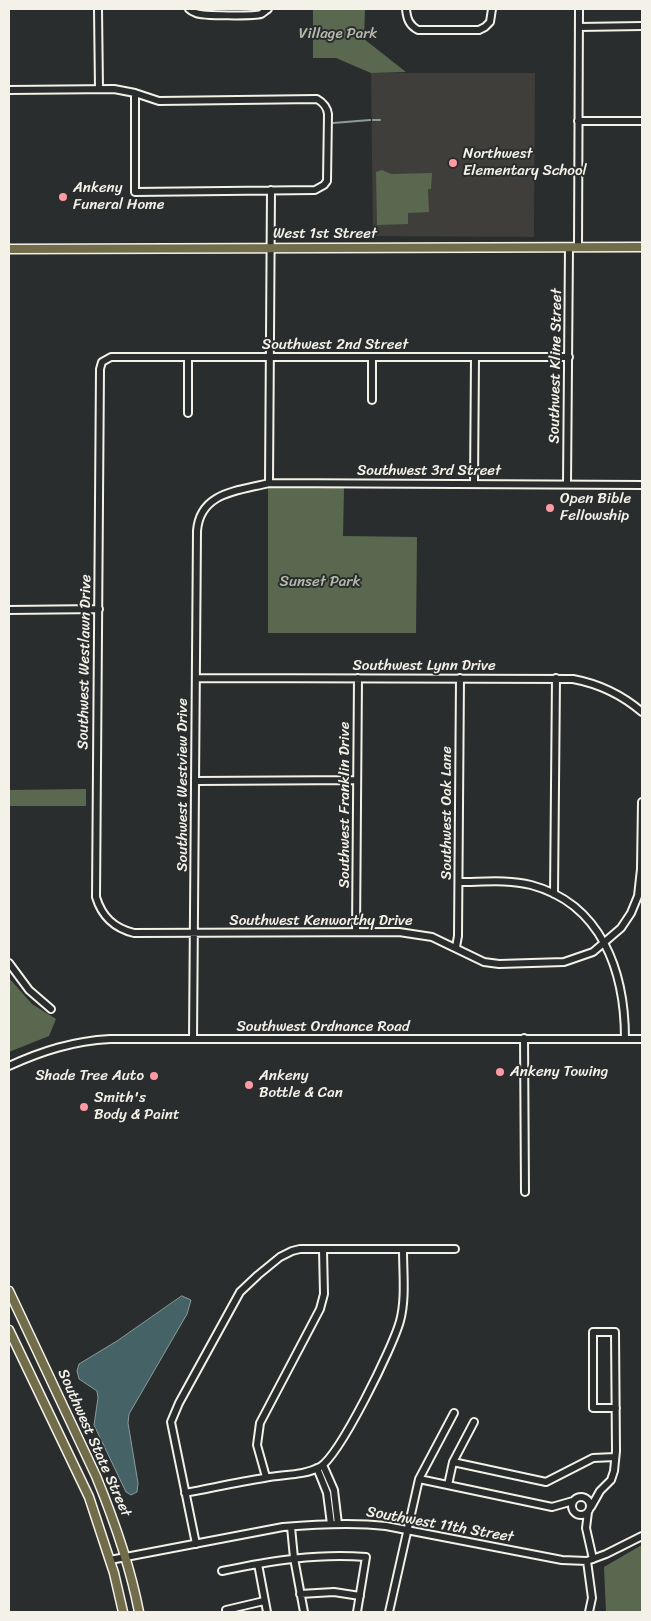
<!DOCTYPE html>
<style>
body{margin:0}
#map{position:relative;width:651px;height:1621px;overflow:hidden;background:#2a2d2e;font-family:Sriracha,sans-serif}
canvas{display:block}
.frame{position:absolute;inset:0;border:10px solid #f4f1e8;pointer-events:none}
</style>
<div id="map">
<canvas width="651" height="1621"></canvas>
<div class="frame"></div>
</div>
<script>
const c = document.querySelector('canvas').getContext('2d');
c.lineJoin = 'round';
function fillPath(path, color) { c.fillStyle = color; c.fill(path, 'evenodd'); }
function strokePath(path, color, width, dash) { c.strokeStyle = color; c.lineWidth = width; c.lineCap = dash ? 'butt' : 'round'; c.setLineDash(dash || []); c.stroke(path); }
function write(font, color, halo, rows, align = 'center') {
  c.font = font + ' Sriracha,sans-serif'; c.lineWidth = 4; c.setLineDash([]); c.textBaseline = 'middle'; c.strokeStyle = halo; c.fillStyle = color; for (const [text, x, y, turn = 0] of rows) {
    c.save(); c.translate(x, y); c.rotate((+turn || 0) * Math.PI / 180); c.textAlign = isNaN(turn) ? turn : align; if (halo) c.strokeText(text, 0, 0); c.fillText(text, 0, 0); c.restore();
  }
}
const built = new Path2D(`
 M371,73H535L534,237L373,236Z`);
const green = new Path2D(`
 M313,9H365L364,39L406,72L371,73L336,58H313Z
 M382,170L391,174L432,173L431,189H428L429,212L408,213V224L377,225L376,172Z
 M268,488H344L343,536L417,537L416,633H268Z
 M86,789V806H9V790Z
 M9,978L32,1004L56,1019L49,1036L9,1052Z
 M640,1546H642V1612H606L604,1567Z`);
const water = new Path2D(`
 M182,1296L191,1300L187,1314L129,1414L128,1423L138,1483L137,1492L131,1495L126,1492L94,1425L98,1398L97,1391L79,1379L77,1371L79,1364L117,1341Z`);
const stream = new Path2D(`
 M373,120H380
 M333,123L370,120`);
const minor = new Path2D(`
 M98,9L99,89
 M189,9C191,11 193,12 196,13C202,16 255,16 261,14C264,12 265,11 268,9
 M406,9C407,19 409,25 418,30H479L485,27L490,22L492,9
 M579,27L642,26
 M9,90L114,89L135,93L159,101L317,99C324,103 327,107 328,114L327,181L324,185L315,190L135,192V93
 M578,121H642
 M578,247L579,9
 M188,357V413
 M569,357H111L102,362L100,369L96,897C102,917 114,928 134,933L399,932L432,937L484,962L499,964L564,962L593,952L621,928L631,913L638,896L641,869L642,802
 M372,400V357
 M269,483L271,190
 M474,484L475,357
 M567,484L569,247
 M9,610L99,609
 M197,678L573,679C600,684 621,694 642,712
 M196,781L357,780
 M459,882C482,882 508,879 531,885C602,904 625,972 625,1039
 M554,894L556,678
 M356,932L358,678
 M456,947L458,936L460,678
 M9,963L29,990L51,1009
 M524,1038L525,1192
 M193,1039L197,531C200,492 238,491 269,483L642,485
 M9,1066C42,1051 73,1041 110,1039H642
 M453,1462L546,1482L593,1458L615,1457
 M323,1465L334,1490L338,1524
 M317,1468L327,1493L331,1524
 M266,1477L257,1445L260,1423L320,1309L324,1294L323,1250
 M419,1479L454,1413
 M448,1485L453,1462L474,1422
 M185,1493C212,1488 238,1482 264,1478C282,1474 303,1476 320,1467C340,1455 393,1347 400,1321C406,1299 403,1273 403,1249
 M572 1506a9 9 0 1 1 18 0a9 9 0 1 1-18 0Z
 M591,1507L600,1491L611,1480L614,1471L616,1451L615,1332H593V1408H616
 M588,1512L586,1528L593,1559
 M291,1527L294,1558L304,1612
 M196,1544L171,1422L179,1403L240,1292L258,1275L280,1257L292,1251L300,1249H455
 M110,1560L283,1527C318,1524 352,1522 386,1526L562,1560L587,1561L606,1554L642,1536
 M587,1561L592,1598L589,1612
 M258,1564L267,1612
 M222,1571C270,1561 317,1553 366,1557L357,1612
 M300,1594L334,1592L360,1596
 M226,1610L264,1601
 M389,1612L419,1479L552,1507L573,1501`);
const major = new Path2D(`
 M9,249L642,247
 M9,1291L96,1476C114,1520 130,1565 139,1612
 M9,1330L89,1497L114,1573L123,1612`);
const markers = [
 [453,163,5,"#ff9aa2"],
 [63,197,5,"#ff9aa2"],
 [550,508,5,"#ff9aa2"],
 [500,1072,5,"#ff9aa2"],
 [154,1076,5,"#ff9aa2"],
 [249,1085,5,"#ff9aa2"],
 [84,1107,5,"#ff9aa2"]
];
const parkNames = [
 ["Village Park",338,34],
 ["Sunset Park",320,582]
];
const poiNames = [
 ["Northwest",463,154],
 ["Elementary School",463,171],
 ["Ankeny",73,188],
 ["Funeral Home",73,205],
 ["Open Bible",560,499],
 ["Fellowship",560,516],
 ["Ankeny Towing",510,1072],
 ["Shade Tree Auto",144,1076,"right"],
 ["Ankeny",259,1076],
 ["Bottle & Can",259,1093],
 ["Smith's",94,1098],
 ["Body & Paint",94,1115]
];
const streetNames = [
 ["West 1st Street",325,234],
 ["Southwest 2nd Street",335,345],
 ["Southwest Kline Street",556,366,-89],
 ["Southwest 3rd Street",429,471],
 ["Southwest Westlawn Drive",85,662,-89],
 ["Southwest Lynn Drive",424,666],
 ["Southwest Westview Drive",183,785,-90],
 ["Southwest Franklin Drive",345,805,-90],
 ["Southwest Oak Lane",447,813,-90],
 ["Southwest Kenworthy Drive",321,921],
 ["Southwest Ordnance Road",323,1027],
 ["Southwest State Street",94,1443,66],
 ["Southwest 11th Street",440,1525,10]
];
fillPath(built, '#3f3e3a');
fillPath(green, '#5b6850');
fillPath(water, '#456367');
strokePath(water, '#8b9c9b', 1);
strokePath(stream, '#8b9c9b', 2);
strokePath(minor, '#f4f1e8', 10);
strokePath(major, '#f4f1e8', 11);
strokePath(minor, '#2a2d2e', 6);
strokePath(major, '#716d4b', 8);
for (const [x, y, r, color] of markers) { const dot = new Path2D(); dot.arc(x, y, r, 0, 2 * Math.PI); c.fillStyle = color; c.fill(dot); strokePath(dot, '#2a2d2e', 2); }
write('15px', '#b7baab', '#2a2d2e', parkNames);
write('15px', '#f4f1e8', '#2a2d2e', poiNames, 'left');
write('15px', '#f4f1e8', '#2a2d2e', streetNames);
</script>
